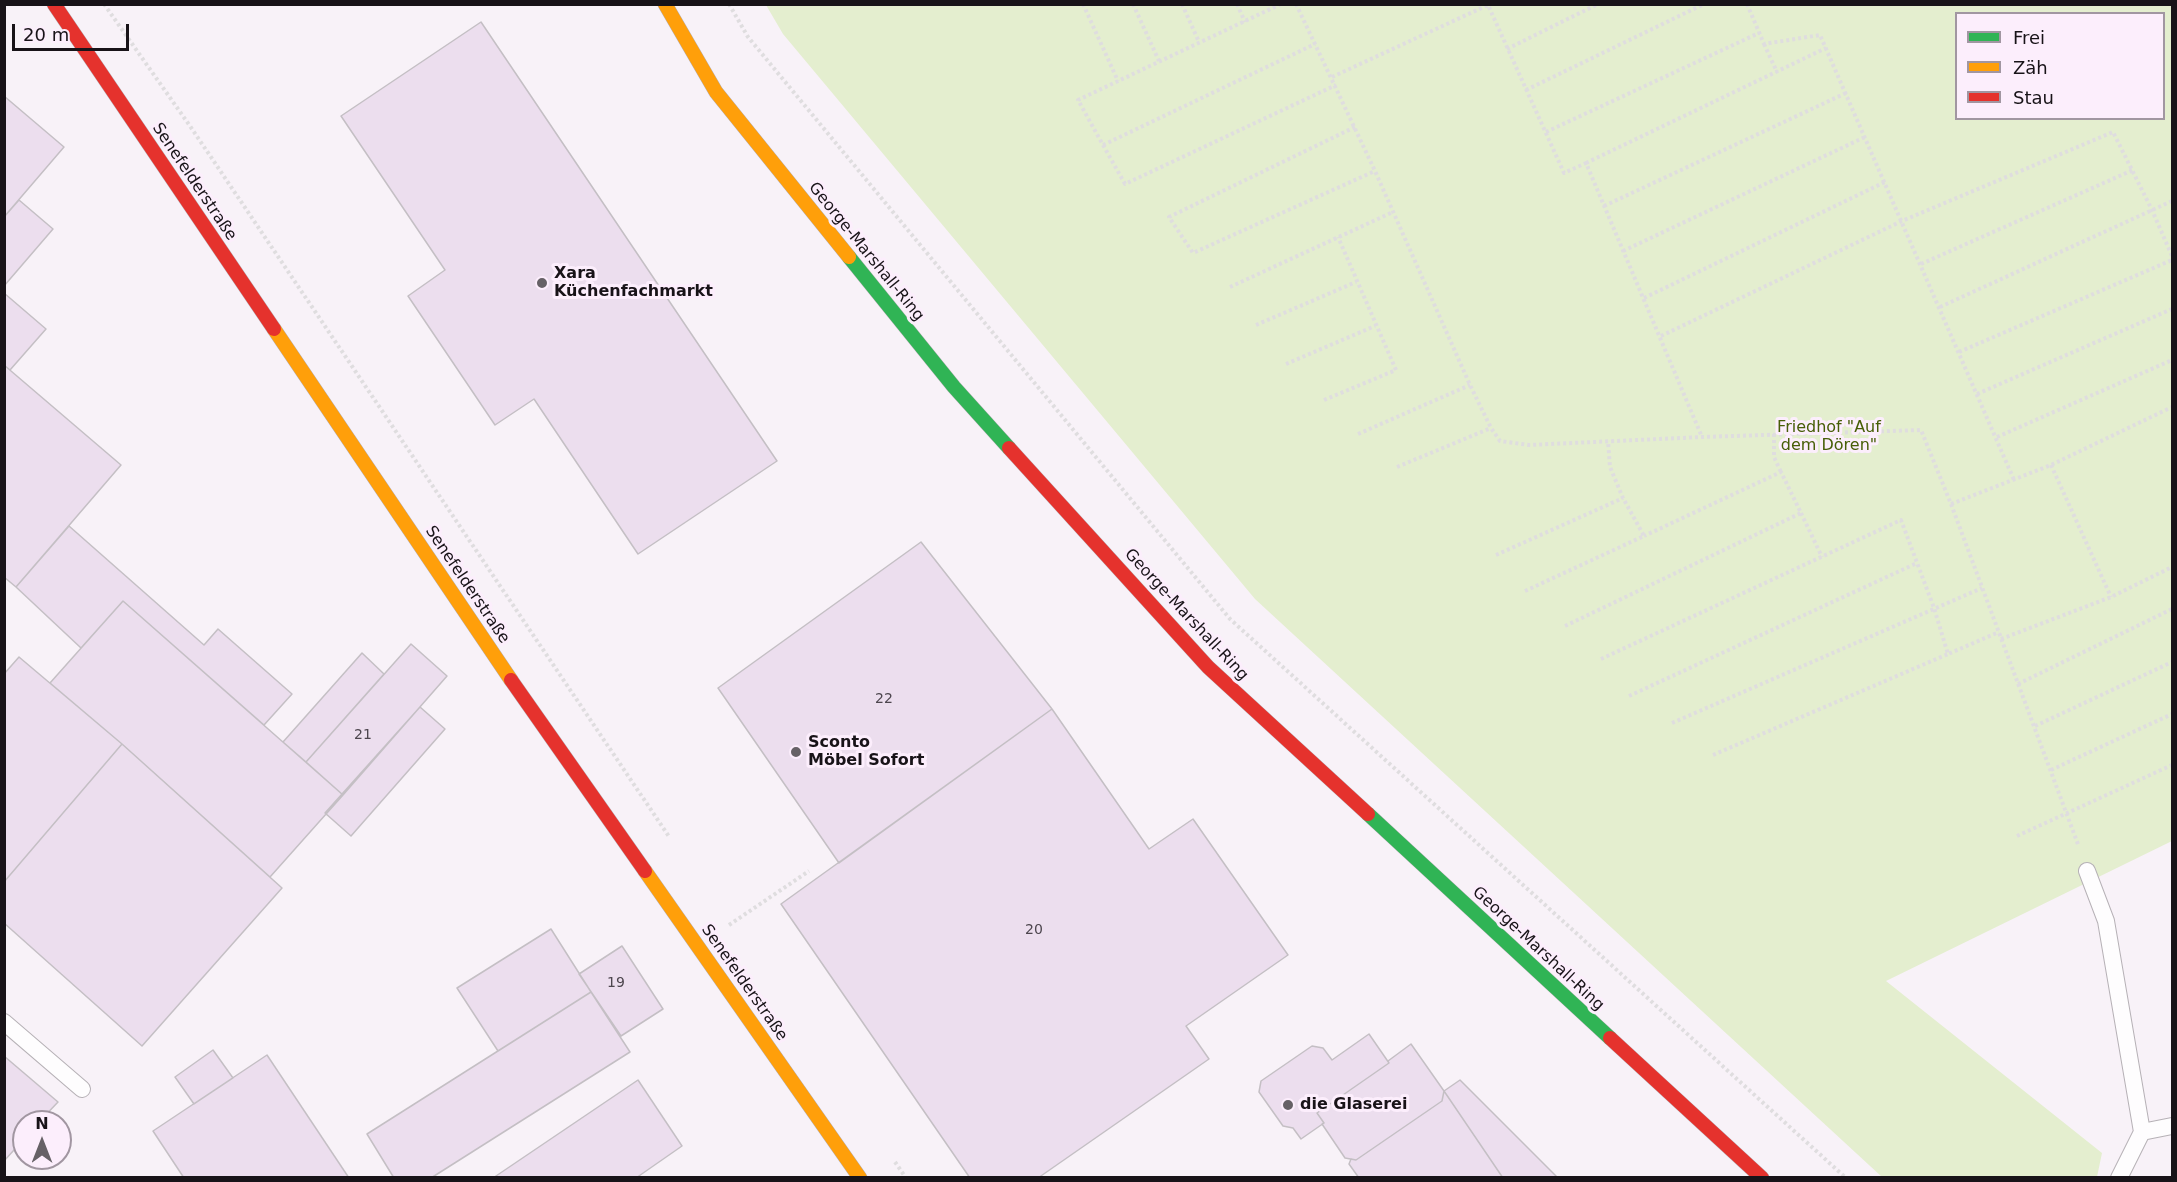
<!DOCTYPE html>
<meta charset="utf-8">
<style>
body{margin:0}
#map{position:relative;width:2177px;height:1182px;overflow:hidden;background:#f8f2f8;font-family:"DejaVu Sans",sans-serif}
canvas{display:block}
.frame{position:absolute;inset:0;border:6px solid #181318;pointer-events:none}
.legend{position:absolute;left:1955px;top:12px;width:210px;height:108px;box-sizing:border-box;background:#fceefc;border:2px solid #a196a1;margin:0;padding:8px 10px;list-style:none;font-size:18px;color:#181318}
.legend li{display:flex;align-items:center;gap:12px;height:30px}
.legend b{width:30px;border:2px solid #a196a1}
.north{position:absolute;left:12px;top:1110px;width:60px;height:60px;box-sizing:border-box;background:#fceefc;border:2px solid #a196a1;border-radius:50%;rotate:0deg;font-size:16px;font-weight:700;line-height:24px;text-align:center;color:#181318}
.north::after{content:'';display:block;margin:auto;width:21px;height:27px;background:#666166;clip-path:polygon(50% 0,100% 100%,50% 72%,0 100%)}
.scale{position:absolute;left:12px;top:24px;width:117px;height:27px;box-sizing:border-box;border:3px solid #181318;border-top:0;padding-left:8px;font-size:18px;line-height:21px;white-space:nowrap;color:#181318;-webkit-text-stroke:4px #fceefc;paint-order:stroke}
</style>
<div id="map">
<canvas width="2177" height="1182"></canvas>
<div class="frame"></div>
<ul class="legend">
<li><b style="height:8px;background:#30b455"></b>Frei</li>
<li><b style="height:8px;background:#ff9f0a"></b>Zäh</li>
<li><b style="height:8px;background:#e5322d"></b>Stau</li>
</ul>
<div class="north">N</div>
<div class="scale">20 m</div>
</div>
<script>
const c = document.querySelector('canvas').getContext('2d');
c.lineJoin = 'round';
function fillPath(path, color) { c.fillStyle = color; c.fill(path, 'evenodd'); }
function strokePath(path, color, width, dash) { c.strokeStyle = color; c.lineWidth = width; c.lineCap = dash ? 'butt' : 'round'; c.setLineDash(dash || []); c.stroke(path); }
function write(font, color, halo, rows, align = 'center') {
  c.font = font + ' "DejaVu Sans",sans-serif'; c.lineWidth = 6; c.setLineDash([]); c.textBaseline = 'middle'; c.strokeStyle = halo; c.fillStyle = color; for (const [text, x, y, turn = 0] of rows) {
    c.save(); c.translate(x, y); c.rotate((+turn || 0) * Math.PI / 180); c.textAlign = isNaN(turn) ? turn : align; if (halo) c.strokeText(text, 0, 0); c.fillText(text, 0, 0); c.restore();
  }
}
const green = new Path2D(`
 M766,5H2172V841L1886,981L2102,1153L2097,1177H1882L1255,599L783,34ZM1956,14H2164V118H1956Z`);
const building = new Path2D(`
 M481,22L777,461L638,554L534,399L495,425L408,296L445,270L341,116Z
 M4,96L64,147L4,217Z
 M19,200L53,229L4,286V217Z
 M4,293L46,329L10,370L4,365Z
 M4,365L121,465L16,587L4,577Z
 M69,526L204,645L218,629L292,694L264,725L123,601L81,648L16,587Z
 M921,542L1052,709L839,863L718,688Z
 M123,601L343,795L270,877L122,744L50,683Z
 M411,644L447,676L343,795L306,762Z
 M362,653L384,674L306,762L283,742Z
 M19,657L122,744L4,882V674Z
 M420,707L445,729L351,836L325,813Z
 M1052,709L1149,849L1193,819L1288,955L1186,1026L1209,1059L1038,1178H970L781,904Z
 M122,744L282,888L142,1046L4,923V882Z
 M551,929L591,992L498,1051L457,988Z
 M622,946L663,1009L621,1036L579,974Z
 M591,992L630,1052L431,1178H394L367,1134Z
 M1369,1034L1389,1063L1317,1113L1324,1123L1301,1139L1293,1128L1283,1126L1259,1092L1261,1081L1312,1046L1323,1048L1332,1060Z
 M1411,1044L1444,1091L1442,1101L1356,1160L1345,1158L1322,1124L1324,1123L1317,1113L1389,1063L1388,1061Z
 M213,1050L233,1078L194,1104L175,1077Z
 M267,1055L349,1178H184L153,1131Z
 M4,1056L58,1102L39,1122H24V1139L4,1161Z
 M638,1080L682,1146L636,1178H493Z
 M1460,1080L1558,1178H1503L1444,1091Z
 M1444,1091L1503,1178H1359L1349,1164L1351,1159L1356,1160L1442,1101Z`);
const path = new Path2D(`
 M104,4L190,126L670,838
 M729,4L748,37L1230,619L1846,1178
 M1083,4L1118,81
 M1133,4L1159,61
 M1182,4L1199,42
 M1237,4L1245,22
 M1281,4L1078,100L1103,145L1315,44
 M1296,4L1375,171L1470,385L1491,428L1500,441L1529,445L1702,437L1921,430L1951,504L2079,847
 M1747,4L1764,44L1820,35L2014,480
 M1764,44L1777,72
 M1507,49L1598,4
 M1332,77L1488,5L1564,173L1586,163L1702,437
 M1526,90L1704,4
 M1355,127L1169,217L1193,253L1375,171
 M1546,132L1759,33
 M1103,145L1125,184L1336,85
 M1586,163L1826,48
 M1604,206L1846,93
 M1623,251L1865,137
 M1921,264L2133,170
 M1230,287L1393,212
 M1644,298L1885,182
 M1940,307L2172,201
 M1256,325L1356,282
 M1661,336L1902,221L2113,132L2152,210L2172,256
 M1959,352L2172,260
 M1286,364L1375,326
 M1977,394L2172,309
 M1324,400L1396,370L1338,237
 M1358,434L1470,385
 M1774,434V457L1781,472
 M1997,437L2172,360
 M2051,465L2111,597
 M1397,467L1491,428
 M1951,504L2051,465L2172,407
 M1801,513L1822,557
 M1496,555L1623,498
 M1525,591L1644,536L1623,498L1610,467L1608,441
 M1565,626L1801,513L1781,472L1644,536
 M2001,639L2111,597L2172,567
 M1601,659L1901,520L1934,608L1948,654L1999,632
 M2018,684L2172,609
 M1629,696L1917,563
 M1672,723L1982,588
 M2035,726L2172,662
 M1713,755L1948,654
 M2051,770L2172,714
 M2017,836L2172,765
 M729,925L809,871
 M895,1162L906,1178`);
const lane = new Path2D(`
 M2087,871L2106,921L2142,1132L2119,1178
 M4,1022L82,1089
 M2142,1132L2172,1126`);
const fast = new Path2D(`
 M849,257L954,387L1009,448
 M1368,814L1610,1038`);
const slow = new Path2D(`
 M665,4L716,92L849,257
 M274,329L511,680
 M645,871L860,1178`);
const jam = new Path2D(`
 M54,4L274,329
 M1009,448L1208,667L1368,814
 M511,680L645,871
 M1610,1038L1762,1178`);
const markers = [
 [542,283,6,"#666166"],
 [796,752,6,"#666166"],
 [1288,1105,6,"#666166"]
];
const numberNames = [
 ["22",884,699],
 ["21",363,735],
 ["20",1034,930],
 ["19",616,983]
];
const streetNames = [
 ["Senefelderstraße",194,182,56],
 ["George-Marshall-Ring",866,252,51],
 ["Senefelderstraße",467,585,56],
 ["George-Marshall-Ring",1186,615,47],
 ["George-Marshall-Ring",1538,949,43],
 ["Senefelderstraße",744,983,55]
];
const poiNames = [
 ["Xara",554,274],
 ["Küchenfachmarkt",554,292],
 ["Sconto",808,743],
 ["Möbel Sofort",808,761],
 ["die Glaserei",1300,1105]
];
const parkNames = [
 ["Friedhof \"Auf",1829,428],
 ["dem Dören\"",1829,446]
];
fillPath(green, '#e4eecf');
fillPath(building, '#ecdeee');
strokePath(building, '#c4bfc4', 1.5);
strokePath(lane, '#b6b1b6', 18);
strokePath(fast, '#b6b1b6', 15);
strokePath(slow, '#b6b1b6', 15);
strokePath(jam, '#b6b1b6', 15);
strokePath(path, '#dfdddf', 4, [3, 3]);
strokePath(lane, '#fefdfe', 16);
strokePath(fast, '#30b455', 14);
strokePath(slow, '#ff9f0a', 14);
strokePath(jam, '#e5322d', 14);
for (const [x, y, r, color] of markers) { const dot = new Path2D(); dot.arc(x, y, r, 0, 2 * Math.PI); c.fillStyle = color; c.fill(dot); strokePath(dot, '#fceefc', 2); }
write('14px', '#4d464e', null, numberNames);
write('16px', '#181318', '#fceefc', streetNames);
write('bold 16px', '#181318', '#fceefc', poiNames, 'left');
write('16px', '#475e07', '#fceefc', parkNames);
</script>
